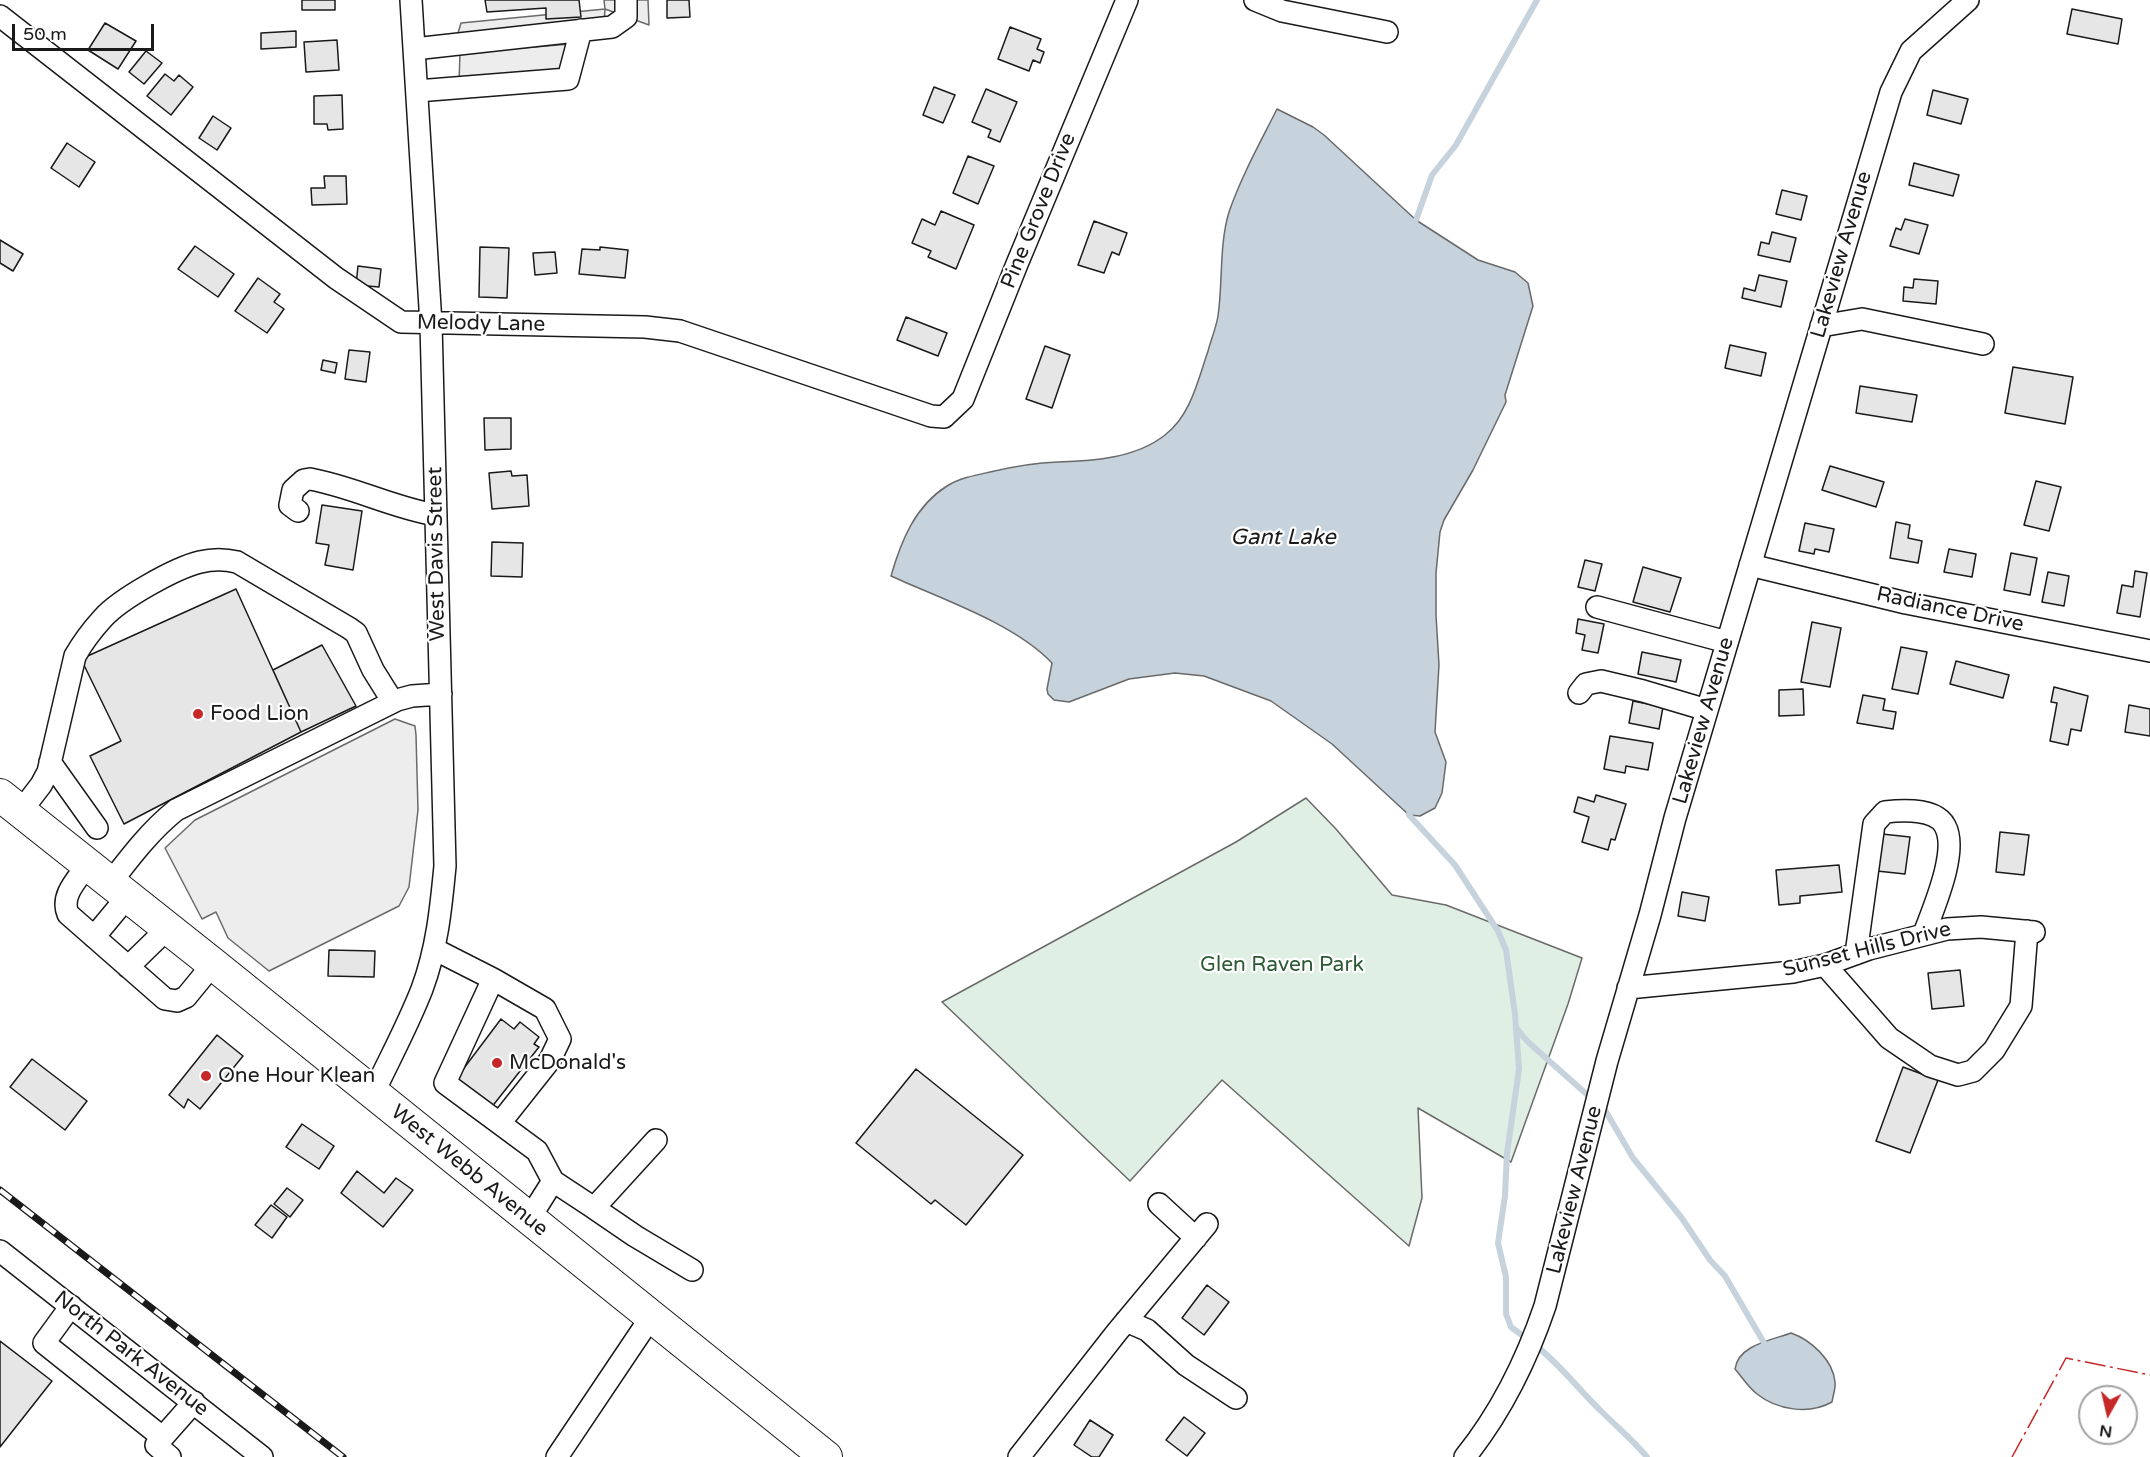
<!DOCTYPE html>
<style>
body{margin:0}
#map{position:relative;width:2150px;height:1457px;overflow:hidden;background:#fff;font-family:"Varela Round",sans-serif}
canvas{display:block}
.north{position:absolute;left:2078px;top:1385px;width:60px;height:60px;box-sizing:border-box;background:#fff;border:2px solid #a3a3a3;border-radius:50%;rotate:188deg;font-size:16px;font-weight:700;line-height:24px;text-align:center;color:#1a1a1a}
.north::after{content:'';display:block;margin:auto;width:21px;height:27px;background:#c62828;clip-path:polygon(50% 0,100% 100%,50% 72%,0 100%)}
.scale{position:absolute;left:12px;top:24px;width:142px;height:27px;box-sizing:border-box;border:3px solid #1a1a1a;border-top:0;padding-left:8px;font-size:18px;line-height:21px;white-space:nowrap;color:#1a1a1a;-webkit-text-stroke:4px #fff;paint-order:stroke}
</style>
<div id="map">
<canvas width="2150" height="1457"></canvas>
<div class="north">N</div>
<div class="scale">50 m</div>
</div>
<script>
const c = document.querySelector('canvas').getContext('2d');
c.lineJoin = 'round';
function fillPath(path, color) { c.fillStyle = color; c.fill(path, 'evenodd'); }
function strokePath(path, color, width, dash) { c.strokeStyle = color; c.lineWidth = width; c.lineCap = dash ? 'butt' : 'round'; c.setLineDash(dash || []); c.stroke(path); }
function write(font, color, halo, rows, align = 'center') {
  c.font = font + ' "Varela Round",sans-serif'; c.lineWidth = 4.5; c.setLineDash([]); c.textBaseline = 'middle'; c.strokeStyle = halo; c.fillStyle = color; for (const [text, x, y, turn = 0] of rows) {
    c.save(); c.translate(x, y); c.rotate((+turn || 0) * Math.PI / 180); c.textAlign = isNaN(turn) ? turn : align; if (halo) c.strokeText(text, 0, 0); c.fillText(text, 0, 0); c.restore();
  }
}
const green = new Path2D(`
 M1306,798L1336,829L1392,895L1446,905L1582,958L1568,1004L1511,1162L1418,1108L1422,1198L1409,1246L1222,1080L1130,1181L942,1002L1236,842Z`);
const parking = new Path2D(`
 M604,0H648L649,25L605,9L604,24L456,40L461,23L605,9Z
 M571,44L566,74L459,83L460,53Z
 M395,719L415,726L416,735L418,810L409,887L399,906L269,971L228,938L216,912L202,919L165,848L195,820Z`);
const water = new Path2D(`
 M1277,109L1313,127L1324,135L1416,220L1478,260L1515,272L1528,283L1533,306L1505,395L1506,402L1473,470L1444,520L1440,532L1436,573V615L1439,665L1435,732L1446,762L1442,793L1435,808L1420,816L1409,815L1332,744L1271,701L1204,676L1175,673L1129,679L1069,702L1054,700L1048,694L1047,689L1052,663C1014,623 941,599 891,576C901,541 915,506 947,486C960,478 976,475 990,472C1015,466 1032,463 1058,462C1094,461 1136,458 1165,435C1191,415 1198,380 1208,351C1211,340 1216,328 1218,316C1223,282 1219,245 1229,212C1241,177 1260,143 1277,109Z
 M1791,1333C1811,1340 1833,1360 1835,1382C1836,1388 1833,1395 1832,1402C1809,1415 1777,1410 1757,1394C1748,1387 1742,1377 1735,1369C1738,1345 1772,1340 1791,1333Z`);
const stream = new Path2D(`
 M1412,224L1416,220L1432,175L1456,145L1537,0
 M1410,809L1409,815L1455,865L1498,931L1506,950L1515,1014L1519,1069L1507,1153L1505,1196L1498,1243L1506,1277V1314L1511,1327L1527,1339
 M1516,1028L1528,1042L1592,1099
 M1600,1106L1605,1110L1633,1158L1681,1217L1710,1260L1725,1276L1767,1348
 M1535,1345C1560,1364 1579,1390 1601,1411C1617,1427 1633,1440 1647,1457`);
const building = new Path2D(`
 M302,0H335V10H302Z
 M485,0H579L581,17L546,19V8L487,12Z
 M667,0H689L690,17L667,18Z
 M2072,9L2122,19L2118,44L2067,34Z
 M105,23L136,41L118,69L88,50Z
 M1010,27L1041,39L1037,49L1044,52L1040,63L1033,60L1029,71L998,59Z
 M296,31V47L261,49V33Z
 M337,40L339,70L306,72L304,42Z
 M146,51L162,63L144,84L129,72Z
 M165,74L174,81L179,75L193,87L171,115L147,96Z
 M934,87L955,95L943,123L923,115Z
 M986,89L1017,102L1000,142L988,137L991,130L972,122Z
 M1933,90L1968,99L1961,124L1927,115Z
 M342,95L343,129L328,130L327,124H314V96Z
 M213,116L231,128L217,150L199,138Z
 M67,143L95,162L79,187L51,168Z
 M968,156L994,166L978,204L953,193Z
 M1914,163L1959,175L1953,196L1909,185Z
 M324,176H346L347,204L312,205L311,188H325Z
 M1782,190L1807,196L1801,220L1776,214Z
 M941,211L974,225L956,269L928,257L931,251L912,243L922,219L935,225Z
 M1905,219L1928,225L1919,254L1890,246L1896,228L1901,230Z
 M1094,221L1127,233L1119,255L1112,252L1104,273L1078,265Z
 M1772,232L1796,238L1790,262L1758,255L1761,242L1769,244Z
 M0,240L23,254L13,271L0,263Z
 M195,246L234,274L218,297L178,269Z
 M480,247L509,248L507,298L479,297Z
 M600,247L628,250L625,278L579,274L582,249L600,250Z
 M555,252L557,273L535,275L533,253Z
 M358,266L381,269L379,287L356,285Z
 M1759,275L1787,281L1781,307L1742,298L1744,288L1755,291Z
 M258,278L280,294L274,302L284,309L267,333L235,311Z
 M1914,279L1938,281L1936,304L1903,301L1904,287L1913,288Z
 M906,317L947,333L938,356L897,340Z
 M1730,345L1766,353L1761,376L1725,368Z
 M1045,346L1070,355L1052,408L1026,399Z
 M349,350L370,352L366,382L345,379Z
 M323,360L337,363L335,373L321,370Z
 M2013,367L2073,377L2065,424L2005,413Z
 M1860,386L1917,395L1912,422L1856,413Z
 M484,418H511V449L485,450Z
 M1830,466L1884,482L1876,507L1822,490Z
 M511,471L512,476L527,475L529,506L492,509L489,473Z
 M2036,481L2061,487L2049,531L2024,525Z
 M322,505L362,511L353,570L325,565L329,545L316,543Z
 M1896,522L1910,525L1908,538L1922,541L1918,563L1890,558Z
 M1805,523L1834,529L1829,552L1815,549L1814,554L1799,551Z
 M492,542L523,543L522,577L491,576Z
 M1949,549L1976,554L1972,577L1944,572Z
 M2011,553L2037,558L2030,595L2004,590Z
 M1585,560L1602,564L1595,591L1578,587Z
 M1643,567L1681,578L1670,612L1633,602Z
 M2135,571L2147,573L2140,617L2117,613L2122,585L2133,587Z
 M2048,572L2069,576L2064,606L2042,602Z
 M236,589L301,732L124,824L90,756L121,741L81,659Z
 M1578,619L1604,624L1598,653L1582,650L1585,635L1576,633Z
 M1812,622L1841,628L1830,687L1801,682Z
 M322,645L356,706L301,732L273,670Z
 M1901,647L1927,652L1918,694L1892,689Z
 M1642,652L1681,660L1676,682L1638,674Z
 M1956,661L2009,675L2003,698L1950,684Z
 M2054,687L2088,696L2081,731L2071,729L2068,745L2050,741L2057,703L2051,702Z
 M1803,689L1804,715L1779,716V690Z
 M1863,695L1885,699L1883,710L1896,712L1893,729L1857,723Z
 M1633,701L1663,707L1659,729L1629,723Z
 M2129,705L2150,709V736L2125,732Z
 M1610,736L1653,743L1648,770L1626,766L1625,773L1604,769Z
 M1596,795L1626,804L1615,840L1611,839L1608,850L1582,842L1589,817L1574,812L1578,797L1594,802Z
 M2000,832L2029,835L2024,875L1996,872Z
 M1882,834L1910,837L1905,874L1877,871Z
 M1839,865L1842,892L1800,896V903L1779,905L1776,870Z
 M1682,892L1709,897L1705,921L1678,916Z
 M329,950L375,951L374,977L328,976Z
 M1960,970L1964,1006L1932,1009L1928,973Z
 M501,1019L514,1029L520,1022L539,1037L534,1044L539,1047L491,1108L455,1080Z
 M217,1035L243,1056L200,1109L188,1099L184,1108L169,1095Z
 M32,1059L87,1101L65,1130L10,1087Z
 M1903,1067L1938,1080L1910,1153L1876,1141Z
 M916,1069L1023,1155L966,1225L935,1200L931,1204L856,1143Z
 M302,1124L334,1146L319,1169L286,1147Z
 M357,1171L384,1193L396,1178L413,1190L383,1227L341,1193Z
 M287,1188L303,1200L290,1217L274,1204Z
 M271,1205L287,1217L272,1238L255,1225Z
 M1207,1285L1229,1302L1204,1335L1182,1318Z
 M0,1341L52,1381L0,1447Z
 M1184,1417L1205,1433L1187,1456L1166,1440Z
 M1090,1420L1113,1435L1099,1457H1092L1074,1445Z`);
const minor = new Path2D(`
 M1255,0L1282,11L1387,32
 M0,16L336,278L401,322L645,327L680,331L931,416L944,417L963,399L1017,264L1127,0
 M414,49L612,27L626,17V0
 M417,91L568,79L581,30
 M1821,326L1862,319L1983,344
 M298,511L290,505L293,490L304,480L310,479C354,487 393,508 436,515
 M1750,565L1906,603L2150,651
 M1597,607L1727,642
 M1579,693L1586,684L1601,681L1643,691L1707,710
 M50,762L97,828
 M21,811L41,785L48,772L75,656C83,642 92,630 103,618C120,599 175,568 200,562C212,559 225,559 237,562L349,628L356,633L373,670L393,702
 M88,864C78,879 60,895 68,914L165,999L177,1001L186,997L213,964
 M111,882C131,856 150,831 176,810L397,700L412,696L441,694
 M94,937L128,896
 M434,949L493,979L545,1009L560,1039L550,1060L500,1123
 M1856,954L1874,824L1885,812C1902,810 1936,808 1945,826C1959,851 1933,909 1924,934
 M1825,965L1889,1038L1930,1066L1958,1075L1973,1071L1994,1050L2021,1006L2027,931
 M128,967L168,928
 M493,979L445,1083L537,1151L553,1181L529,1219
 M1628,988L1793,972L1825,965L1869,949L1947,929L1981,927L2034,932
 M373,1094C389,1060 408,1025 422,989C437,949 441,908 445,866L431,324L411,0
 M656,1140L594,1208L635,1236L692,1270
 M553,1181L594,1208
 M1159,1204L1196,1238
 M0,1251L262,1457
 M71,1306L44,1343L162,1437
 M1126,1321L1147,1330L1186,1365L1236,1398
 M170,1457L156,1445L194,1402
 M557,1457L651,1317
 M1019,1457L1117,1332L1207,1224
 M1465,1457C1502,1411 1526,1362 1545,1306L1607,1061L1650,915L1675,818L1891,92L1911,51L1968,0`);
const highway = new Path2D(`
 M0,795L213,964L826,1457`);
const rail = new Path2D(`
 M0,1190L343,1457`);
const power = new Path2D(`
 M2012,1457L2066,1358L2150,1375`);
const markers = [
 [198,714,6,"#c62828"],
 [497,1063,6,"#c62828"],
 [206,1076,6,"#c62828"]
];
const streetNames = [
 ["Pine Grove Drive",1039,211,-68],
 ["Lakeview Avenue",1842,255,-74],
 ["Melody Lane",481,324,1],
 ["West Davis Street",437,554,-91],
 ["Radiance Drive",1950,610,12],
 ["Lakeview Avenue",1704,721,-74],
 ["Sunset Hills Drive",1867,950,-14],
 ["West Webb Avenue",469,1171,39],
 ["Lakeview Avenue",1575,1190,-76],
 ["North Park Avenue",131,1354,38]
];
const poiNames = [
 ["Food Lion",210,714],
 ["McDonald's",509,1063],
 ["One Hour Klean",218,1076]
];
const parkNames = [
 ["Glen Raven Park",1282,965]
];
const waterNames = [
 ["Gant Lake",1283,538]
];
fillPath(green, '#e0efe3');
strokePath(green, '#6a6a6a', 1.5);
fillPath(parking, '#ededed');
strokePath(parking, '#6a6a6a', 1.5);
fillPath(water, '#c6d2dc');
strokePath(water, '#6a6a6a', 1.5);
strokePath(stream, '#c6d2dc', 6);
fillPath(building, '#e6e6e6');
strokePath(building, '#1a1a1a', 1.5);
strokePath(minor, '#1a1a1a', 24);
strokePath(highway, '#1a1a1a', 34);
strokePath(minor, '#fff', 21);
strokePath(highway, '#fff', 32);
strokePath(rail, '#1a1a1a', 7);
strokePath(rail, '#fff', 4.5, [14]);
strokePath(power, '#c62828', 1.5, [21, 4.5, 3, 4.5]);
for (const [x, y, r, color] of markers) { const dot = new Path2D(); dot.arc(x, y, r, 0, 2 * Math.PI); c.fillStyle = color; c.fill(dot); strokePath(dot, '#fff', 2); }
write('21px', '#1a1a1a', '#fff', streetNames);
write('21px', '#1a1a1a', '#fff', poiNames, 'left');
write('21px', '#2b5a34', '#fff', parkNames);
write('italic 22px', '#1a1a1a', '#fff', waterNames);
</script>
